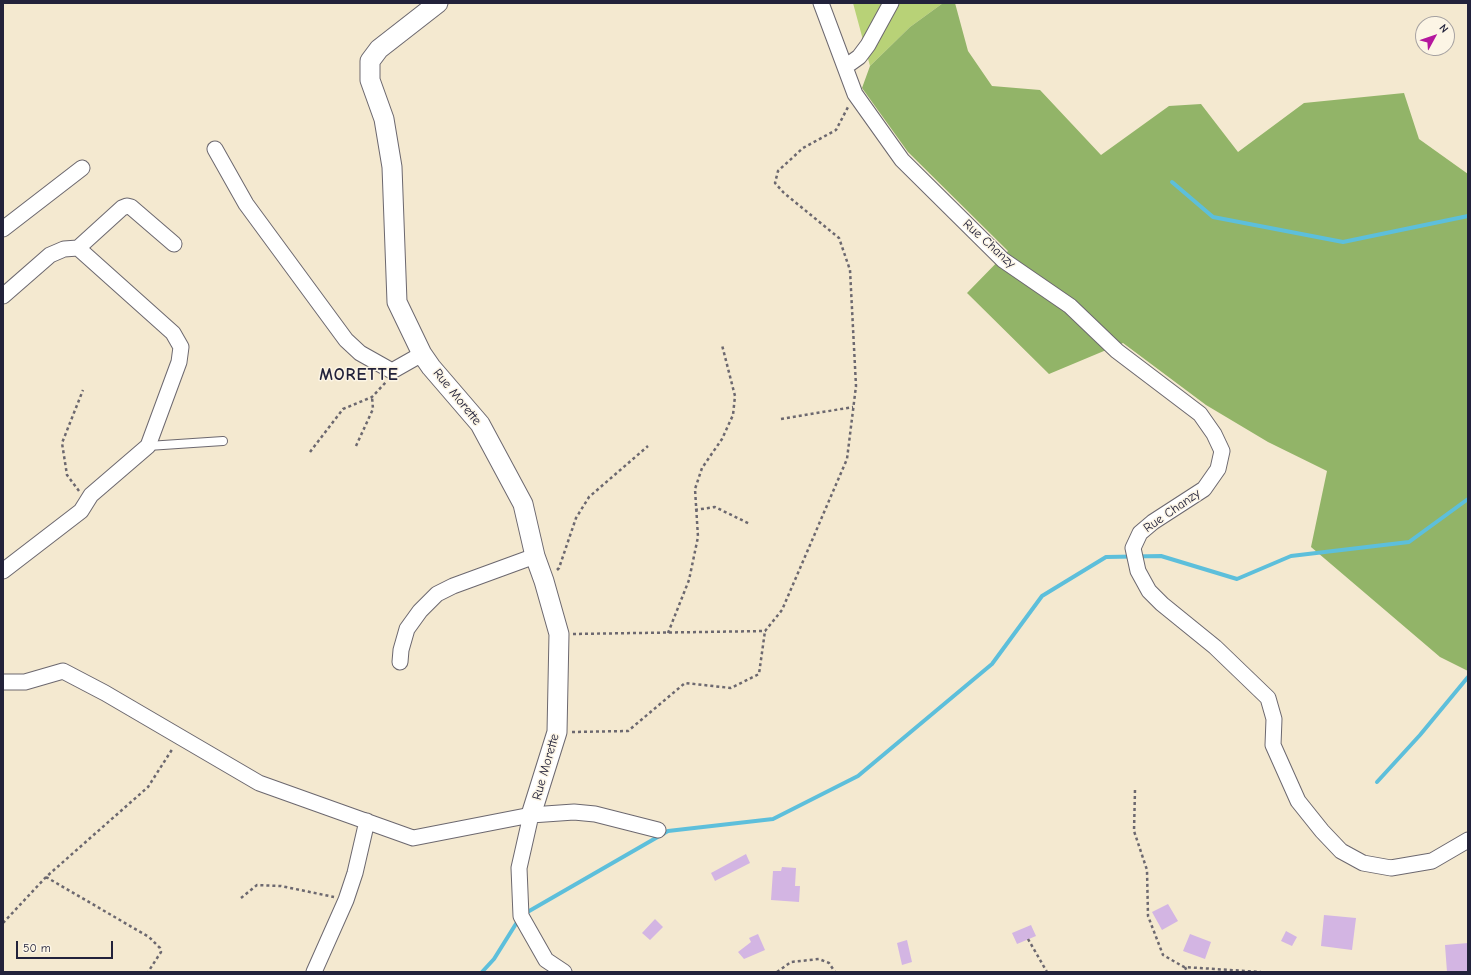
<!DOCTYPE html>
<style>
body{margin:0}
#map{position:relative;width:1471px;height:975px;overflow:hidden;background:#f4e9d0;font-family:"Comic Neue",sans-serif}
canvas{display:block}
.frame{position:absolute;inset:0;border:4px solid #22223b;pointer-events:none}
.north{position:absolute;left:1415px;top:16px;width:40px;height:40px;box-sizing:border-box;background:#fcf5e5;border:1px solid #a5a1a1;border-radius:50%;rotate:50deg;font-size:11px;font-weight:700;line-height:16px;text-align:center;color:#22223b}
.north::after{content:'';display:block;margin:auto;width:14px;height:18px;background:#b5179e;clip-path:polygon(50% 0,100% 100%,50% 72%,0 100%)}
.scale{position:absolute;left:16px;top:941px;width:97px;height:18px;box-sizing:border-box;border:2px solid #22223b;border-top:0;padding-left:5px;font-size:12px;line-height:14px;white-space:nowrap;color:#22223b;-webkit-text-stroke:3px #fcf5e5;paint-order:stroke}
</style>
<div id="map">
<canvas width="1471" height="975"></canvas>
<div class="frame"></div>
<div class="north">N</div>
<div class="scale">50 m</div>
</div>
<script>
const c = document.querySelector('canvas').getContext('2d');
c.lineJoin = 'round';
function fillPath(path, color) { c.fillStyle = color; c.fill(path, 'evenodd'); }
function strokePath(path, color, width, dash) { c.strokeStyle = color; c.lineWidth = width; c.lineCap = dash ? 'butt' : 'round'; c.setLineDash(dash || []); c.stroke(path); }
function write(font, color, halo, rows, align = 'center') {
  c.font = font + ' "Comic Neue",sans-serif'; c.lineWidth = 3; c.setLineDash([]); c.textBaseline = 'middle'; c.strokeStyle = halo; c.fillStyle = color; for (const [text, x, y, turn = 0] of rows) {
    c.save(); c.translate(x, y); c.rotate((+turn || 0) * Math.PI / 180); c.textAlign = isNaN(turn) ? turn : align; if (halo) c.strokeText(text, 0, 0); c.fillText(text, 0, 0); c.restore();
  }
}
const green = new Path2D(`
 M853,3H943L910,27L870,66Z`);
const forest = new Path2D(`
 M943,3H955L968,51L992,86L1040,90L1101,155L1169,106L1201,104L1238,152L1304,103L1404,93L1419,139L1468,174V671L1440,657L1311,547L1327,471L1268,442L1206,405L1123,343L1049,374L967,293L1008,251L908,152L862,88L870,66L910,27Z`);
const stream = new Path2D(`
 M1172,182L1213,217L1343,242L1468,216
 M1377,782L1420,735L1468,677
 M524,914L668,831L773,819L858,776L992,664L1042,596L1106,557L1161,556L1237,579L1291,556L1409,542L1468,499
 M482,972L494,959L519,919`);
const building = new Path2D(`
 M746,854L750,863L715,881L711,873Z
 M782,867L796,868L795,886H800L799,902L771,900L773,871H781Z
 M1168,904L1178,921L1162,930L1152,912Z
 M1324,915L1356,918L1352,950L1321,946Z
 M655,919L663,927L650,940L642,933Z
 M1031,925L1036,936L1017,944L1012,933Z
 M1286,931L1297,937L1292,946L1281,941Z
 M758,934L765,950L744,959L738,952L751,942L749,938Z
 M1190,934L1211,942L1205,959L1183,951Z
 M907,940L912,962L902,965L897,943Z
 M1468,943V972H1447L1445,945Z`);
const path = new Path2D(`
 M781,419L853,407
 M356,446L373,409L372,397
 M310,452L343,409L372,397L386,382
 M79,491L67,475L62,443L83,390
 M695,510L715,507L750,524
 M557,570L559,568L576,518L589,497L648,446
 M668,633L689,580L698,537L695,489L702,468L722,439L733,415L735,396L722,345
 M573,634L765,631L782,610L847,459L856,386L850,270L839,238L784,193L775,183L778,171L803,148L836,130L848,107
 M572,732L628,731L685,683L731,688L759,674L765,631
 M1135,790L1134,831L1147,870L1148,916L1163,955L1184,967L1261,972
 M46,877L149,937L160,948L161,952L148,972
 M241,898L257,885L281,886L334,897
 M3,923L46,877L148,787L173,748
 M1028,939L1047,972
 M1185,967L1187,972
 M777,972L791,962L819,959L829,963L835,972`);
const service = new Path2D(`
 M148,446L223,441`);
const minor = new Path2D(`
 M821,3L855,94L902,160L1003,260L1070,306L1117,351L1200,414L1214,434L1222,451L1218,469L1204,489L1153,522L1140,533L1133,548L1138,571L1149,591L1162,604L1215,647L1268,698L1274,719L1273,745L1298,801L1322,831L1341,851L1363,863L1391,868L1432,861L1468,840
 M845,67L859,57L868,45L891,3
 M215,149L246,204L346,340L360,353L392,371L422,354
 M3,229L82,168
 M78,248L122,208L127,206L131,207L174,244
 M3,296L50,255L64,249L78,248L173,333L181,347L179,362L148,446L91,495L81,511L3,571
 M400,662L401,650L407,629L420,611L437,594L453,586L535,556
 M3,682H25L63,671L105,693L259,783L413,838L531,815L519,868L521,916L546,960L564,972
 M531,815L574,812L595,814L658,830
 M314,972L346,900L355,873L367,821`);
const tertiary = new Path2D(`
 M438,3L379,49L370,61V80L384,119L392,167L397,302L422,354L431,367L480,424L523,504L535,556L544,581L559,634L557,732L531,815`);
const streetNames = [
 ["Rue Chanzy",989,244,42],
 ["Rue Morette",457,397,51],
 ["Rue Chanzy",1172,511,-35],
 ["Rue Morette",546,767,-74]
];
const districtNames = [
 ["MORETTE",359,375]
];
fillPath(green, '#b8d277');
fillPath(forest, '#92b468');
strokePath(stream, '#5dbfdb', 4);
fillPath(building, '#d3b5e3');
strokePath(service, '#6c686f', 10);
strokePath(minor, '#6c686f', 17);
strokePath(tertiary, '#6c686f', 21);
strokePath(path, '#6c686f', 2.5, [3, 3]);
strokePath(service, '#fff', 8);
strokePath(minor, '#fff', 15);
strokePath(tertiary, '#fff', 19);
write('13px', '#22223b', '#fcf5e5', streetNames);
c.letterSpacing = '1px';
write('bold 17px', '#22223b', '#fcf5e5', districtNames);
c.letterSpacing = '0px';
</script>
